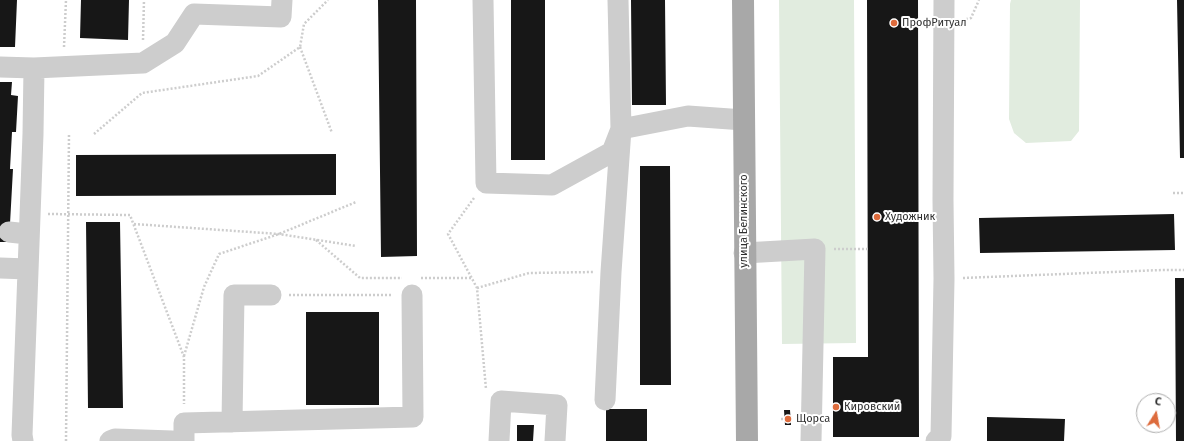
<!DOCTYPE html>
<meta charset="utf-8">
<style>
body{margin:0}
#map{position:relative;width:1184px;height:441px;overflow:hidden;background:#fff;font-family:"Fira Sans",sans-serif}
canvas{display:block}
.north{position:absolute;left:1136px;top:393px;width:40px;height:40px;box-sizing:border-box;background:#fff;border:1px solid #acacac;border-radius:50%;rotate:11deg;font-size:11px;font-weight:700;line-height:16px;text-align:center;color:#303030}
.north::after{content:'';display:block;margin:auto;width:14px;height:18px;background:#dd6b3c;clip-path:polygon(50% 0,100% 100%,50% 72%,0 100%)}
</style>
<div id="map">
<canvas width="1184" height="441"></canvas>
<div class="north">С</div>
</div>
<script>
const c = document.querySelector('canvas').getContext('2d');
c.lineJoin = 'round';
function fillPath(path, color) { c.fillStyle = color; c.fill(path, 'evenodd'); }
function strokePath(path, color, width, dash) { c.strokeStyle = color; c.lineWidth = width; c.lineCap = dash ? 'butt' : 'round'; c.setLineDash(dash || []); c.stroke(path); }
function write(font, color, halo, rows, align = 'center') {
  c.font = font + ' "Fira Sans",sans-serif'; c.lineWidth = 4; c.setLineDash([]); c.textBaseline = 'middle'; c.strokeStyle = halo; c.fillStyle = color; for (const [text, x, y, turn = 0] of rows) {
    c.save(); c.translate(x, y); c.rotate((+turn || 0) * Math.PI / 180); c.textAlign = isNaN(turn) ? turn : align; if (halo) c.strokeText(text, 0, 0); c.fillText(text, 0, 0); c.restore();
  }
}
const green = new Path2D(`
 M779,0H854L856,343L782,344Z
 M1011,0H1080L1079,131L1071,141L1026,143L1014,133L1009,119L1010,4Z`);
const building = new Path2D(`
 M0,0H17L15,47H0Z
 M81,0H129L128,40L80,38Z
 M378,0H416L417,256L381,257Z
 M511,0H545V160H511Z
 M631,0H665L666,105H632Z
 M867,0H918L919,437H833V357H868Z
 M1177,0H1184V158H1180Z
 M0,82H12L11,95L18,96L16,132H12L10,169H13L9,242H0Z
 M336,154V195L76,196V155Z
 M640,166H670L671,385H640Z
 M1174,214L1175,250L980,253L979,218Z
 M86,222H120L123,408H88Z
 M1175,278H1184V441H1176Z
 M306,312H379V405H306Z
 M606,409H647V441H606Z
 M784,410H790L791,425H785Z
 M987,417L1065,419L1064,441H987Z
 M517,425H534L533,441H517Z`);
const path = new Path2D(`
 M962,20L971,18L979,0
 M143,40L144,0
 M64,47L66,0
 M300,47L332,133
 M94,134L142,93L258,76L300,47L304,24L328,0
 M1173,193H1184
 M474,198L448,234L477,288L486,389
 M48,214L130,215L184,357V404
 M134,224L279,234L356,246
 M316,240L360,278H402
 M834,249H868
 M421,278H472
 M963,278L1162,270H1184
 M477,288L529,273L593,272
 M289,295H392
 M184,356L204,287L219,254L279,234L356,202
 M781,419H788
 M66,441L69,134`);
const minor = new Path2D(`
 M483,0L486,183L552,185L612,152L621,129L618,0
 M0,67L34,68L143,63L175,43L194,14L281,17L282,0
 M9,232L28,234
 M744,253L815,249L811,441
 M0,268L28,269
 M605,400L611,272L621,129L688,116L744,120
 M232,422L234,295H271
 M23,441L22,435L33,134L34,68
 M110,441L115,439L172,441
 M184,441V423L413,417L412,295
 M499,441L501,401L557,405L555,441
 M936,441L941,436L944,279L943,200L944,0`);
const major = new Path2D(`
 M743,0L747,441`);
const markers = [
 [894,23,4,"#dd6b3c"],
 [877,217,4,"#dd6b3c"],
 [836,407,4,"#dd6b3c"],
 [788,419,4,"#dd6b3c"]
];
const poiNames = [
 ["ПрофРитуал",902,23],
 ["Художник",885,217],
 ["Кировский",844,407],
 ["Щорса",796,419]
];
const streetNames = [
 ["улица Белинского",744,221,-90]
];
fillPath(green, '#e1ecdf');
fillPath(building, '#171717');
strokePath(path, '#cdcdcd', 2.5, [2, 2]);
strokePath(minor, '#cdcdcd', 21);
strokePath(major, '#a8a8a8', 22);
for (const [x, y, r, color] of markers) { const dot = new Path2D(); dot.arc(x, y, r, 0, 2 * Math.PI); c.fillStyle = color; c.fill(dot); strokePath(dot, '#fff', 1.5); }
write('11px', '#303030', '#fff', poiNames, 'left');
write('11px', '#303030', '#fff', streetNames);
</script>
